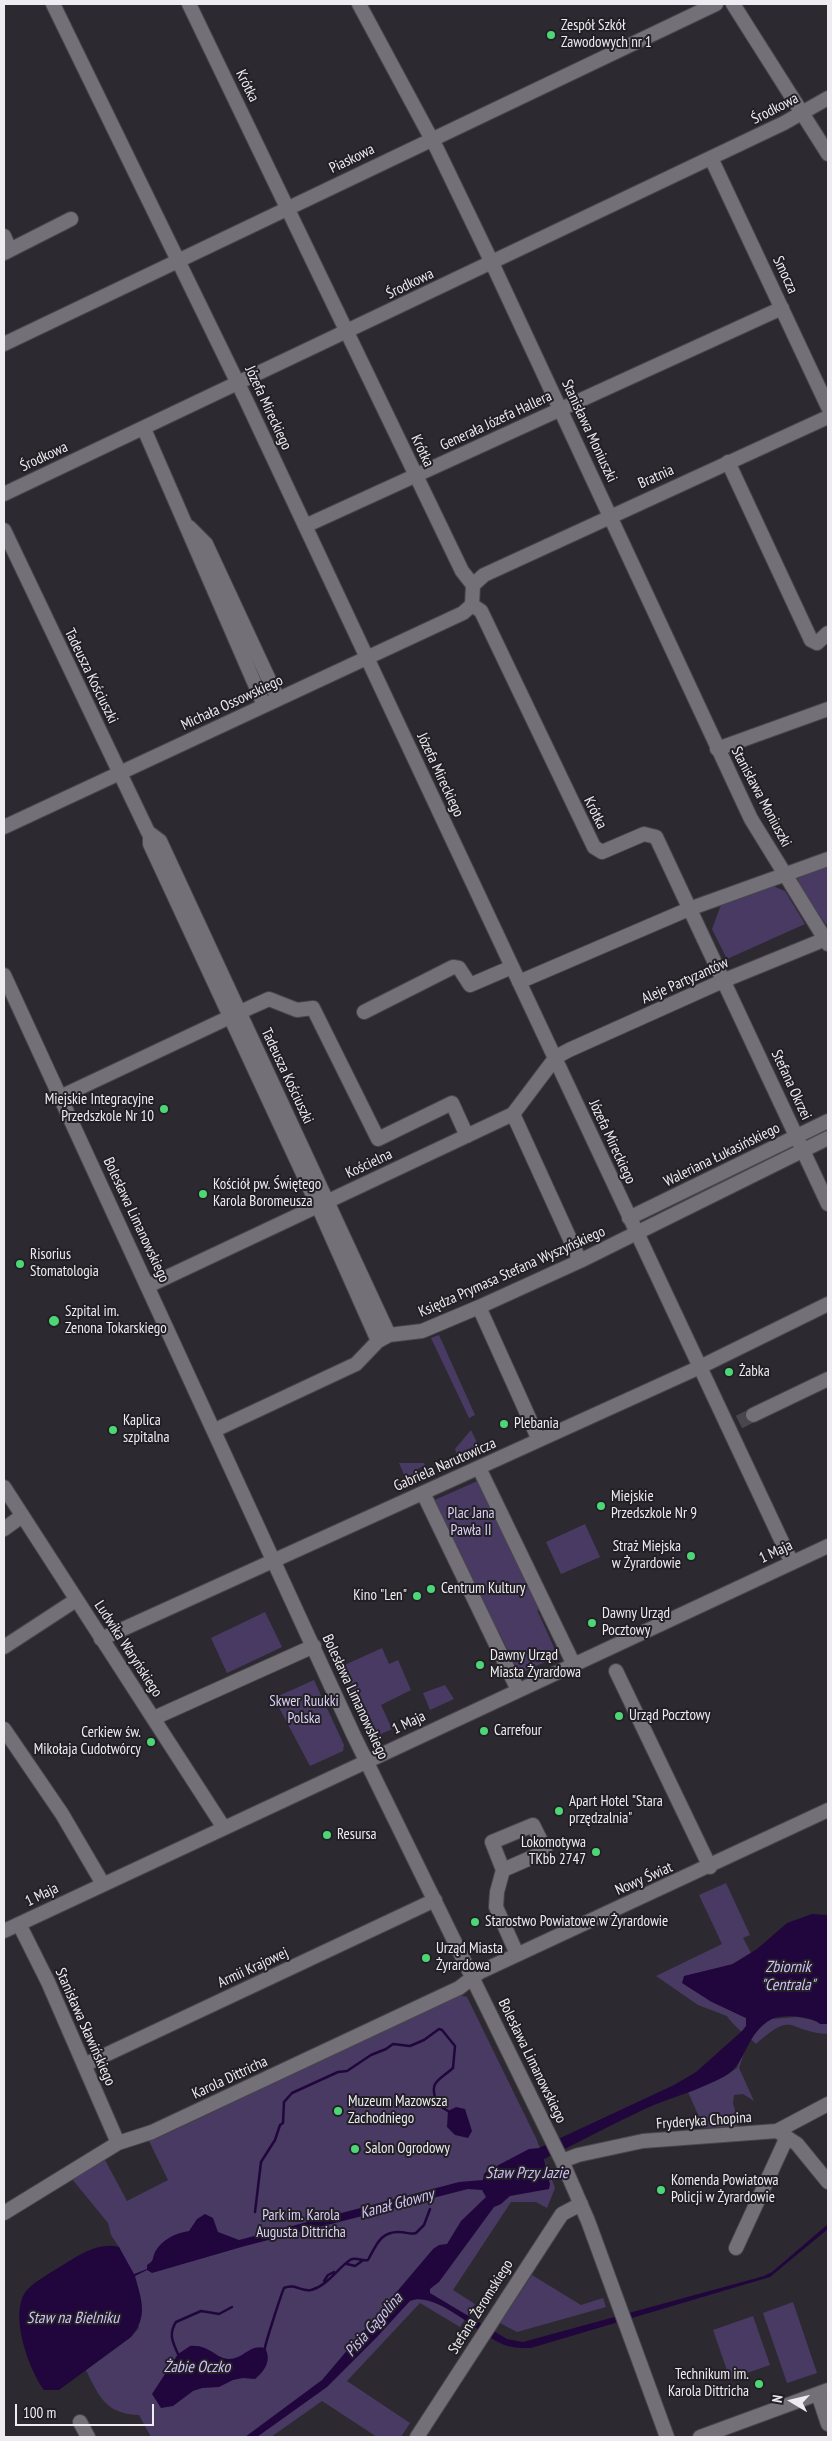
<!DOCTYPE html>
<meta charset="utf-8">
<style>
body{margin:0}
#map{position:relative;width:832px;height:2441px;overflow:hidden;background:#2c2a30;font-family:"PT Sans Narrow",sans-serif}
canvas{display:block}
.frame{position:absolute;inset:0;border:5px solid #eeecf0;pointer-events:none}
.north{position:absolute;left:767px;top:2376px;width:50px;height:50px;-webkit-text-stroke:4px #222026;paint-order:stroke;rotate:279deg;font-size:14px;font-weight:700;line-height:20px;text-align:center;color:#eeecf0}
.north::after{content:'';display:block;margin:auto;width:18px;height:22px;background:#eeecf0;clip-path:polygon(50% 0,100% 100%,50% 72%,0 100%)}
.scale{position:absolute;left:15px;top:2404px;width:139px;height:22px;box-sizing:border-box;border:2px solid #eeecf0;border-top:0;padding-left:6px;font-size:15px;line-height:18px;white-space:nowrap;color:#eeecf0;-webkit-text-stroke:4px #222026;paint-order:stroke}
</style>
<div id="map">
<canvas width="832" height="2441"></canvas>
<div class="frame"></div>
<div class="north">N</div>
<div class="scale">100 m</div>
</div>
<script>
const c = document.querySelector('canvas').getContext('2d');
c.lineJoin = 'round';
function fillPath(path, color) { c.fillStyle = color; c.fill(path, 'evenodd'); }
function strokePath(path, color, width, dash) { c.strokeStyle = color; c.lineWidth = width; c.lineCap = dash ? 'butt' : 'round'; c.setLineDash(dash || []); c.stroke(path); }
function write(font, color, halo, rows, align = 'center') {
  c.font = font + ' "PT Sans Narrow",sans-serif'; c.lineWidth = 4; c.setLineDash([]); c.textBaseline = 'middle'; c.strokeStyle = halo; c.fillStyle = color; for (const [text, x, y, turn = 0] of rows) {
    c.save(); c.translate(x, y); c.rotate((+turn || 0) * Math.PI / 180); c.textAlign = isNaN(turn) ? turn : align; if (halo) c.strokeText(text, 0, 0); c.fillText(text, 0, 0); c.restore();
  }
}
const green = new Path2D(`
 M826,866L828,867V927L797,884L798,878Z
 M773,886L785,891L805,924L727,959L712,929L721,905Z
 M439,1335L475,1415L469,1418L431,1338Z
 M471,1430L482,1453L460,1463L455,1449Z
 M399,1463H424L425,1465L414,1471L417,1479L429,1474L431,1477L409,1486Z
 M482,1479L545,1613L537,1610L558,1656L519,1674L498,1630L491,1628L430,1502Z
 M585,1524L600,1557L561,1574L546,1542Z
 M265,1612L282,1647L227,1673L211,1638Z
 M382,1648L389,1664L398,1660L411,1690L381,1705L392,1729L381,1734L371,1735L338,1668Z
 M314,1680L344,1745L343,1751L310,1766L274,1698Z
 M445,1685L454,1699L430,1710L423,1693Z
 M726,1883L750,1935L743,1938L751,1953L727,1967L685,1976L710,2001L746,2018L772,2019L797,2017L828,2023V2034C787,2032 795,2009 756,2044C748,2036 732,2025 727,2016L698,2005L656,1976L722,1944L699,1895Z
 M460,1995L467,1997L536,2138L555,2188L547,2208L536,2202H511L453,2290L475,2304L460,2327L420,2303L347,2381L410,2423L401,2437H377L322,2401L271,2437H151L139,2415C106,2414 99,2397 86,2370L131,2337L139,2328L119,2247L111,2235L108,2223L72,2179L105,2160L127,2201L168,2180L148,2139H156Z
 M747,2044L739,2068L754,2101L743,2094L734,2095L733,2103L739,2126L704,2128L688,2092L725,2076L737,2068Z
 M532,2275L581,2305L603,2298L606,2307L517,2332L500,2323Z
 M793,2302L817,2373L787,2383L763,2313Z
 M753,2316L770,2365L730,2379L713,2330Z`);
const water = new Path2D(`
 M812,1914L828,1915V2024H820C812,2016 782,2014 772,2019C745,2033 747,2064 725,2076C700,2090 672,2097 647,2108C612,2124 578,2143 544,2159L550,2184L549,2189L510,2196L501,2204L494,2207L439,2282L430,2289V2293L507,2339L523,2342L764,2276L772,2272L828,2224V2229L770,2277L531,2348C520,2348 510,2348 500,2343C478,2333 434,2290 410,2301L377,2337L327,2387L257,2437H245L322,2380L433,2249L439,2245L447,2244L461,2221L486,2197L482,2190L468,2189L245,2246L152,2273L147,2270L135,2276C141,2299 149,2316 131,2337L59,2390H44C29,2370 7,2310 28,2289C38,2279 54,2271 66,2263C82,2253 100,2242 119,2247L134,2274L147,2269V2265C154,2261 152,2259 155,2252C162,2239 176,2233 189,2231L197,2219L205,2214L213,2218L218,2232L239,2240L459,2182L483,2180L484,2174L487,2171L529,2149L539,2148L674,2085L696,2072L742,2031L746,2026V2018L710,2001L682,1983L684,1976L733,1964L757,1949L787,1923Z
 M456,2107L465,2109L472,2131L468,2138L455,2135L447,2127L448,2111Z
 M190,2346C209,2344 216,2359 229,2359C244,2359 249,2344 265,2348C272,2360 265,2371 255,2379L243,2378L233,2380L219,2387L202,2388L193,2391L173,2406L161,2408L152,2394L178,2354Z`);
const stream = new Path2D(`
 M255,2212L261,2162L275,2140L280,2125L283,2123L284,2102L292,2093L338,2072L347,2071L371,2055L386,2049L393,2044L410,2046L424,2040L439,2029L442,2030L455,2046L453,2068C439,2081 427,2081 438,2105L448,2111
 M347,2264L355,2266L362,2261
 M324,2281L328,2275L334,2272
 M265,2348C265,2344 282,2292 284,2288C295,2283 301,2292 311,2290C327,2286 337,2269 350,2260C356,2256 362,2262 368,2260C376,2246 380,2231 400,2232C406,2232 410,2235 416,2233L424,2225L430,2209
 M178,2354C173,2343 168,2334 176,2322L201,2311L219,2314L232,2307`);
const minorTunnel = new Path2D(`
 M739,1422L753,1415`);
const minor = new Path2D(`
 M53,4L246,400L792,1563
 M189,4L462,571L473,585L472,605L481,611L594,847L602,852L644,834L656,837L828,1204
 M359,4L437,149L492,263L751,819L828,944
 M733,4L828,154
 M711,158L828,407
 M4,236L10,250
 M4,253L71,219
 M4,344L716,4
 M144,429L264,705
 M728,462L811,640L817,643L828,633
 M4,494L784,123L828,98
 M305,526L782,308
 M189,527L206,544L278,699
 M4,530L148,832L160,841L389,1335
 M473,585L484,575L828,417
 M717,749L828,709
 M4,827L463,613L472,605
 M150,835V844L318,1206L378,1341
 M4,975L354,1736L562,2161L588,2221L667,2437
 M519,982L689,909L828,859
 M364,1012L453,967L459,968L470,985L512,967
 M60,1097L249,1008L269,999L297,1010L313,1008L378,1139L452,1103L467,1136
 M513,1114L580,1261
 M629,1218L828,1121
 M148,1286L513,1114L556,1057L569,1050L725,980L828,938
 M479,1307L539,1440
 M753,1415L828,1379
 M215,1430L356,1364L378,1341L389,1335L422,1331L479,1307L580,1261L828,1138
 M479,1468L574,1665
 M4,1487L224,1828
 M423,1493L518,1690
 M4,1529L22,1516
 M101,1639L700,1367L828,1304
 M4,1647L76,1600
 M616,1671L710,1867
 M154,1718L314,1646
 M4,1729L62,1814L103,1884
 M503,1870L544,1852L545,1849L533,1825L492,1842L503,1870L497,1892L496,1907L517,1954
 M19,1924L48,1982L118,2143
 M4,1931L828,1546
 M84,2065L435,1900
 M777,2131L828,2104
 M562,2161L578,2155L643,2141L777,2131L797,2144L828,2182
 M4,2213L118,2143L152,2132L459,1988L480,1972L828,1810
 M736,2248L787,2137
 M818,2394L828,2424
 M80,2422L88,2437
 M417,2437L556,2223L562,2214L581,2204
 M700,2437L828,2390`);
const markers = [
 [551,35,5,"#4dd676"],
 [164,1109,5,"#4dd676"],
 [203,1194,5,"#4dd676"],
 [20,1264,5,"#4dd676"],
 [54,1321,6,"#4dd676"],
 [729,1372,5,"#4dd676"],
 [504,1424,5,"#4dd676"],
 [113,1430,5,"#4dd676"],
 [601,1506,5,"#4dd676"],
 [691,1556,5,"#4dd676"],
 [431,1589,5,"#4dd676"],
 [417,1596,5,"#4dd676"],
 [592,1623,5,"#4dd676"],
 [480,1665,5,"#4dd676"],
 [619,1716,5,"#4dd676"],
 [484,1731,5,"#4dd676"],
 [151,1742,5,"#4dd676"],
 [559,1811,5,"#4dd676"],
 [327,1835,5,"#4dd676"],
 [596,1852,5,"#4dd676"],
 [475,1922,5,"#4dd676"],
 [426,1958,5,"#4dd676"],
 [338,2111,5,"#4dd676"],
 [355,2149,5,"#4dd676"],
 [661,2190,5,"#4dd676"],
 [759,2384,5,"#4dd676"]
];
const poiNames = [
 ["Zespół Szkół",561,26],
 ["Zawodowych nr 1",561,43],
 ["Miejskie Integracyjne",154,1100,"right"],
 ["Przedszkole Nr 10",154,1117,"right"],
 ["Kościół pw. Świętego",213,1185],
 ["Karola Boromeusza",213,1202],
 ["Risorius",30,1255],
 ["Stomatologia",30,1272],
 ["Szpital im.",65,1312],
 ["Zenona Tokarskiego",65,1329],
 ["Żabka",739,1372],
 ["Kaplica",123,1421],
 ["szpitalna",123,1438],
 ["Plebania",514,1424],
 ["Miejskie",611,1497],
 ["Przedszkole Nr 9",611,1514],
 ["Straż Miejska",681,1547,"right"],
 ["w Żyrardowie",681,1564,"right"],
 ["Centrum Kultury",441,1589],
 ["Kino \"Len\"",407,1596,"right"],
 ["Dawny Urząd",602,1614],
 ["Pocztowy",602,1631],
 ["Dawny Urząd",490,1656],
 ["Miasta Żyrardowa",490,1673],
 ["Urząd Pocztowy",629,1716],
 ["Carrefour",494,1731],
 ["Cerkiew św.",141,1733,"right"],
 ["Mikołaja Cudotwórcy",141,1750,"right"],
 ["Apart Hotel \"Stara",569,1802],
 ["przędzalnia\"",569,1819],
 ["Resursa",337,1835],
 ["Lokomotywa",586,1843,"right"],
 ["TKbb 2747",586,1860,"right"],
 ["Starostwo Powiatowe w Żyrardowie",485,1922],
 ["Urząd Miasta",436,1949],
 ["Żyrardowa",436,1966],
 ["Muzeum Mazowsza",348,2102],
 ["Zachodniego",348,2119],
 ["Salon Ogrodowy",365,2149],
 ["Komenda Powiatowa",671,2181],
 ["Policji w Żyrardowie",671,2198],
 ["Technikum im.",749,2375,"right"],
 ["Karola Dittricha",749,2392,"right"]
];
const streetNames = [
 ["Krótka",247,86,64],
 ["Środkowa",775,109,-27],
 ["Piaskowa",352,159,-26],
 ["Smocza",785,275,65],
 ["Środkowa",410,284,-26],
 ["Józefa Mireckiego",268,408,65],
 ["Generała Józefa Hallera",496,421,-25],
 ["Stanisława Moniuszki",589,431,65],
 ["Krótka",422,451,65],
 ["Środkowa",44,457,-25],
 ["Bratnia",656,477,-24],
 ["Tadeusza Kościuszki",91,676,64],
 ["Michała Ossowskiego",232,703,-25],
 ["Józefa Mireckiego",440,775,65],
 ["Stanisława Moniuszki",761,797,62],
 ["Krótka",595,813,64],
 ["Aleje Partyzantów",685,981,-24],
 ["Tadeusza Kościuszki",287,1076,65],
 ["Stefana Okrzei",791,1085,65],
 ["Józefa Mireckiego",612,1142,65],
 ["Waleriana Łukasińskiego",722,1155,-26],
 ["Kościelna",369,1164,-25],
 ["Bolesława Limanowskiego",136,1220,65],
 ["Księdza Prymasa Stefana Wyszyńskiego",512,1272,-24],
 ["Gabriela Narutowicza",445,1465,-24],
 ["1 Maja",776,1552,-25],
 ["Ludwika Waryńskiego",128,1649,57],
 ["Bolesława Limanowskiego",355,1697,65],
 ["1 Maja",409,1723,-25],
 ["Nowy Świat",644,1879,-24],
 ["1 Maja",42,1895,-26],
 ["Armii Krajowej",253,1968,-25],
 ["Stanisława Sławińskiego",85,2027,66],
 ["Bolesława Limanowskiego",532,2061,64],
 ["Karola Dittricha",230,2078,-25],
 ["Fryderyka Chopina",704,2121,-4],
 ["Stefana Żeromskiego",481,2307,-58]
];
const parkNames = [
 ["Plac Jana",471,1514],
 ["Pawła II",471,1531],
 ["Skwer Ruukki",304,1702],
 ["Polska",304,1719],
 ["Park im. Karola",301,2216],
 ["Augusta Dittricha",301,2233]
];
const waterNames = [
 ["Zbiornik",788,1967],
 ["\"Centrala\"",788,1985],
 ["Staw Przy Jazie",527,2173],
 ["Kanał Głowny",397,2204,-15],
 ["Staw na Bielniku",73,2318],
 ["Pisia Gągolina",374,2325,-49],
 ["Żabie Oczko",197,2367]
];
fillPath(green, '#493a63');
fillPath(water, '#21063e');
strokePath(stream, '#21063e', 2.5);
strokePath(minorTunnel, '#49474d', 14, [14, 7]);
strokePath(minor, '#48464c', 16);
strokePath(minor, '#737177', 14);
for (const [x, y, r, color] of markers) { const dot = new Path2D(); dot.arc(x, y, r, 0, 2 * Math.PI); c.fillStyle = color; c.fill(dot); strokePath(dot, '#222026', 2); }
write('15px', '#eeecf0', '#222026', poiNames, 'left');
write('15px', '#eeecf0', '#222026', streetNames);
write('15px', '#ddd1f6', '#222026', parkNames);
write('italic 16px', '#d2c0f6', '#222026', waterNames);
</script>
